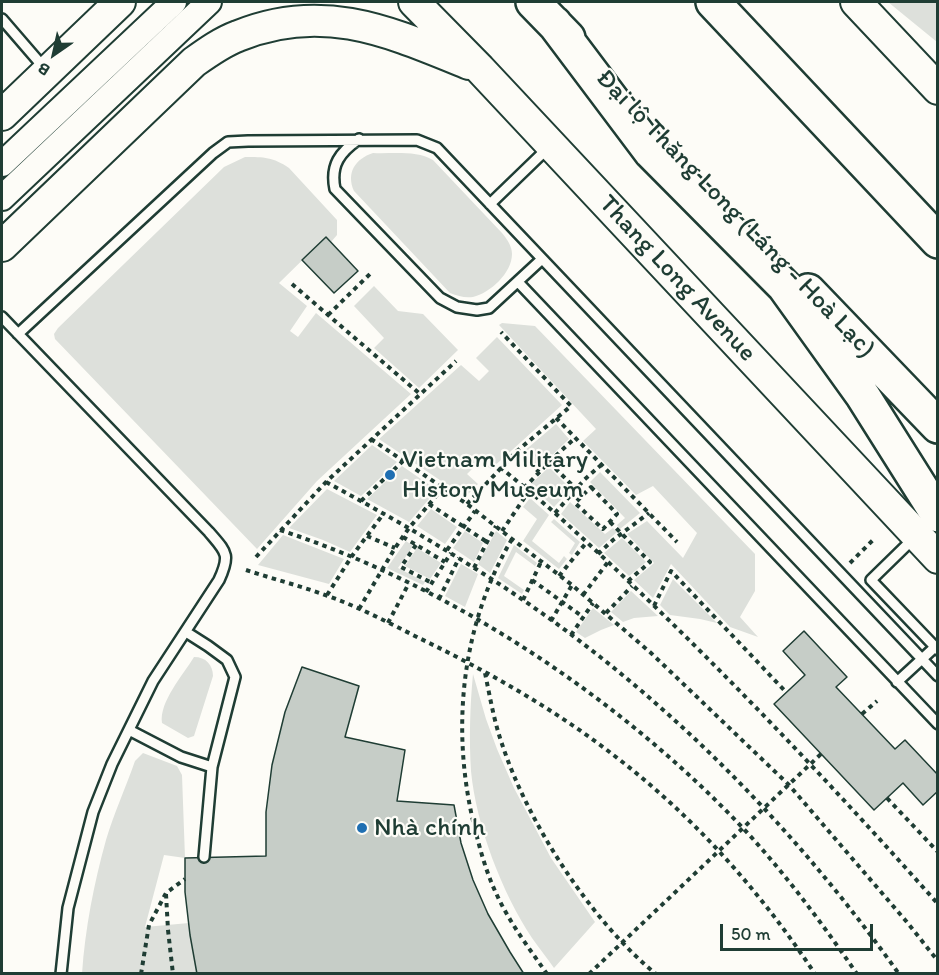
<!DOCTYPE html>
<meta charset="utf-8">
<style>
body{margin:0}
#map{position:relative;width:939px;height:975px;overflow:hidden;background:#fdfcf7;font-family:Itim,sans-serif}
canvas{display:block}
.frame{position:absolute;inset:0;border:3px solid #1f3d34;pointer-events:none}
.north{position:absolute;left:24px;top:24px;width:60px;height:60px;-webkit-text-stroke:4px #fdfcf7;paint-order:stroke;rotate:214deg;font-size:16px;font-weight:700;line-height:24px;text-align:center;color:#1f3d34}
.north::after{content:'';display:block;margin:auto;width:21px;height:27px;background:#1f3d34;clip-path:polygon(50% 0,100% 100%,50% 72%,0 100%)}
.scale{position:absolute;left:720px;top:924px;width:153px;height:27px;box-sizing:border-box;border:3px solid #1f3d34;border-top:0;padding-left:8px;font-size:18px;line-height:21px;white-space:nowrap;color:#1f3d34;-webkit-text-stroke:4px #fdfcf7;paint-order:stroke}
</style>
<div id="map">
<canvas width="939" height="975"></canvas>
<div class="frame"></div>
<div class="north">B</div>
<div class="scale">50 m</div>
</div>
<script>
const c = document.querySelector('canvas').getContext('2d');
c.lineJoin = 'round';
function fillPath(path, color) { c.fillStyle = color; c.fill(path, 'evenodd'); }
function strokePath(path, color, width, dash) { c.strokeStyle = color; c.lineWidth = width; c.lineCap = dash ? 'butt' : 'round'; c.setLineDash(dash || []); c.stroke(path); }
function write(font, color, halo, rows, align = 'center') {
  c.font = font + ' Itim,sans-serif'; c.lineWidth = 4.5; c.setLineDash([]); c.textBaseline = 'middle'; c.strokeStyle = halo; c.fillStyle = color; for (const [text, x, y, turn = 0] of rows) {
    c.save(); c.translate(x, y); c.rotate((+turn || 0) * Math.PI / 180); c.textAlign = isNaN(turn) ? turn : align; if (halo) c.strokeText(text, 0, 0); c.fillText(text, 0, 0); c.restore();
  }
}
const green = new Path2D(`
 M888,2H937V42Z
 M373,153C392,154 416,150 433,160L502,233C507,239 512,246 512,254C512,273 490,293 473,297C464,298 458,296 450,293L354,191C346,173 355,159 373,153Z
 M245,157C264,157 273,157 289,168L337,220V235L331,242L326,237L279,283L307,306L290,331L298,337L316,313L411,394L317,481L257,549L55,339L54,334L58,328L224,167Z
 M374,286L398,311L423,314L458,350L419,388L374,348L384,338L354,306Z
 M502,323L535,326L755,554V591L740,617L758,637L730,627L671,564L653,598L634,580L654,563L627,534L647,521L683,558L697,533L653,486L636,495L583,441L596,429L499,325Z
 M497,337L562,405L491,469L480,461L467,474L478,484L465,497L379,439L461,365L479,381L489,371L476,358Z
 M556,424L569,439L539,468L523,452Z
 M372,445L397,462L361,496L334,481Z
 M402,466L437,490L409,522L367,499Z
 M549,467L571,489L554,507L530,485Z
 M600,472L640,513L620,529L617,525L625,518L590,482Z
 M327,489L377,515L350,552L323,540L289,528Z
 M530,498L549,515L532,541L559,563L564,556L567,559L559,569L523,541L537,519L523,507Z
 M570,502L605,534L613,528L617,532L599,548L561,514Z
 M431,509L457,527L445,544L417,526Z
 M554,519L580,542L572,555L569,553L575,543L551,522Z
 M465,531L483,543L474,562L453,548Z
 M496,531L507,540L490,573L478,564Z
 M283,535L344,559L329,584L258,565Z
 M622,538L646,562L629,576L604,553Z
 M406,541L413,546L398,568L425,582L423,585L387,568Z
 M514,545L537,563L535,566L516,552L504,576L524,590L522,594L498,578Z
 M417,548L441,563L430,579L405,566Z
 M461,564L478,574L465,607L445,596Z
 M673,579L717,623L700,619L670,615L660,605Z
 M631,591L658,616L634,618L623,622L611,612Z
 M593,608L614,625L601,630L585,638L576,632Z
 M194,657C206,657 213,665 213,676L194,736L188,738L162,723C159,702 183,675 194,657Z
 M473,674L486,719L497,749L514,788L551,858L595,922L554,968C547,958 539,948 532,938C502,893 476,825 471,771C469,738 470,706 473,674Z
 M143,753L177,766L182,775L185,858L164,855L145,927L189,923L197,973L82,974C85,929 94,883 106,840C114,813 126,787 135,761Z`);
const building = new Path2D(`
 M326,237L358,271L334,293L302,260Z
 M804,631L847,677L836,687L895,749L905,740L938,775V791L923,805L903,783L874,810L774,704L805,675L783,651Z
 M302,667L359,686L345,737L405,750L397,801L454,805L461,843L473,880L488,914L510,952L524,974H197L190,935L185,892V858L266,856V812L272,765L285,712Z`);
const path = new Path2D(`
 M292,284L420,394
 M328,315L373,271
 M556,418L677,542
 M371,439L467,504L512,539L572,585L651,653L789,785L906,921L938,961
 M517,451L539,472
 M549,462L582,495
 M500,467C519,483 538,498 556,514C691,636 817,768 938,904
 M326,482C378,510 429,539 479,571C644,675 786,815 899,974
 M591,487L617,514L603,529L575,503Z
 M524,488L549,462L575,438
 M361,501L403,461
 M429,504L487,542
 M467,504L517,451L571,406L501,332
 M555,513L584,480L601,465
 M610,522L650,562L628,581
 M280,530C451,586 618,697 742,827C784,872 822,923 857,974
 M502,531L529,491
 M367,536L395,548
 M403,537L445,562
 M512,539C460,627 450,734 476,833C481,853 487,874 496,893C509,922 529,948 547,974
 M416,545L401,567L432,583
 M447,550L475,511
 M598,554L613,540L649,513
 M256,557L326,482L456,361
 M850,563L873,540
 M474,568L487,542L496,526
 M246,570C273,579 301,586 328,596C359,607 389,623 419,638C487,671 556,710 616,757C694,817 761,892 815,974
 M559,576L586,543
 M532,580L583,617
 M426,592L451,553
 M327,595L352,556L384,513
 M583,595L608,562
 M439,599L459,558
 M523,600L541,562
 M654,606L671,571L786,692
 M359,609L395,548L409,528L443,488
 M606,613L632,586
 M551,621L572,585
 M388,623L409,583
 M571,635L593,603
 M485,673C490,697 494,721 502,744C528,823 591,921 656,974
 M862,714L877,701
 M887,798L938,852
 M166,894L168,930L173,974
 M141,974L149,925L166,893L185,879
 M589,974L821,754`);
const service = new Path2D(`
 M2,19L46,70
 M359,139C340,152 330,165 335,189L440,298L457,307L477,310L489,308L542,259
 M490,204L549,147
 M518,282L938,724
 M2,317L209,532C226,552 231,554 219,580L153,681L112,764L93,812L68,908L61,974
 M18,334L213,153L228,142L248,141L417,140L437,148L938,676
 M914,538L871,580L938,650
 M186,632L208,646L227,660L235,677L212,767L204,857
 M897,682L935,647
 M129,730L181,757L212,767`);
const tertiary = new Path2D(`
 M2,164L174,2
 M2,198L209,2`);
const primary = new Path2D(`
 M414,2L480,69L938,558
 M856,2L938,89
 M2,115L120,2
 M2,246L194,62C208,52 222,42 238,36C323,1 390,32 469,64`);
const motorway = new Path2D(`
 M533,2L568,38
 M713,2L938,241
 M554,23L651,152L784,286L863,396L938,515
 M808,291L938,426`);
const markers = [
 [390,475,6,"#1f6fb2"],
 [362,828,6,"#1f6fb2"]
];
const streetNames = [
 ["Đại lộ Thăng Long (Láng - Hoà Lạc)",735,214,46],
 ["Thang Long Avenue",677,279,47]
];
const poiNames = [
 ["Vietnam Military",402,460],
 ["History Museum",402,490],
 ["Nhà chính",374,828]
];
fillPath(green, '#dde0db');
fillPath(building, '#c6cdc7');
strokePath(building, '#1f3d34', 1.5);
strokePath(service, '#1f3d34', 14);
strokePath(tertiary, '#1f3d34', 28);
strokePath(primary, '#1f3d34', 34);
strokePath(motorway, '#1f3d34', 38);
strokePath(path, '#1f3d34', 4, [4.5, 4.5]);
strokePath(service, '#fdfcf7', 9);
strokePath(tertiary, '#fdfcf7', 24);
strokePath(primary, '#fdfcf7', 30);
strokePath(motorway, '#fdfcf7', 33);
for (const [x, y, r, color] of markers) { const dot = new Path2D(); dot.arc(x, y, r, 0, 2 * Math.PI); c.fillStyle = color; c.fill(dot); strokePath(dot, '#fdfcf7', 2); }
write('26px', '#1f3d34', '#fdfcf7', streetNames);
write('26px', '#1f3d34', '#fdfcf7', poiNames, 'left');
</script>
